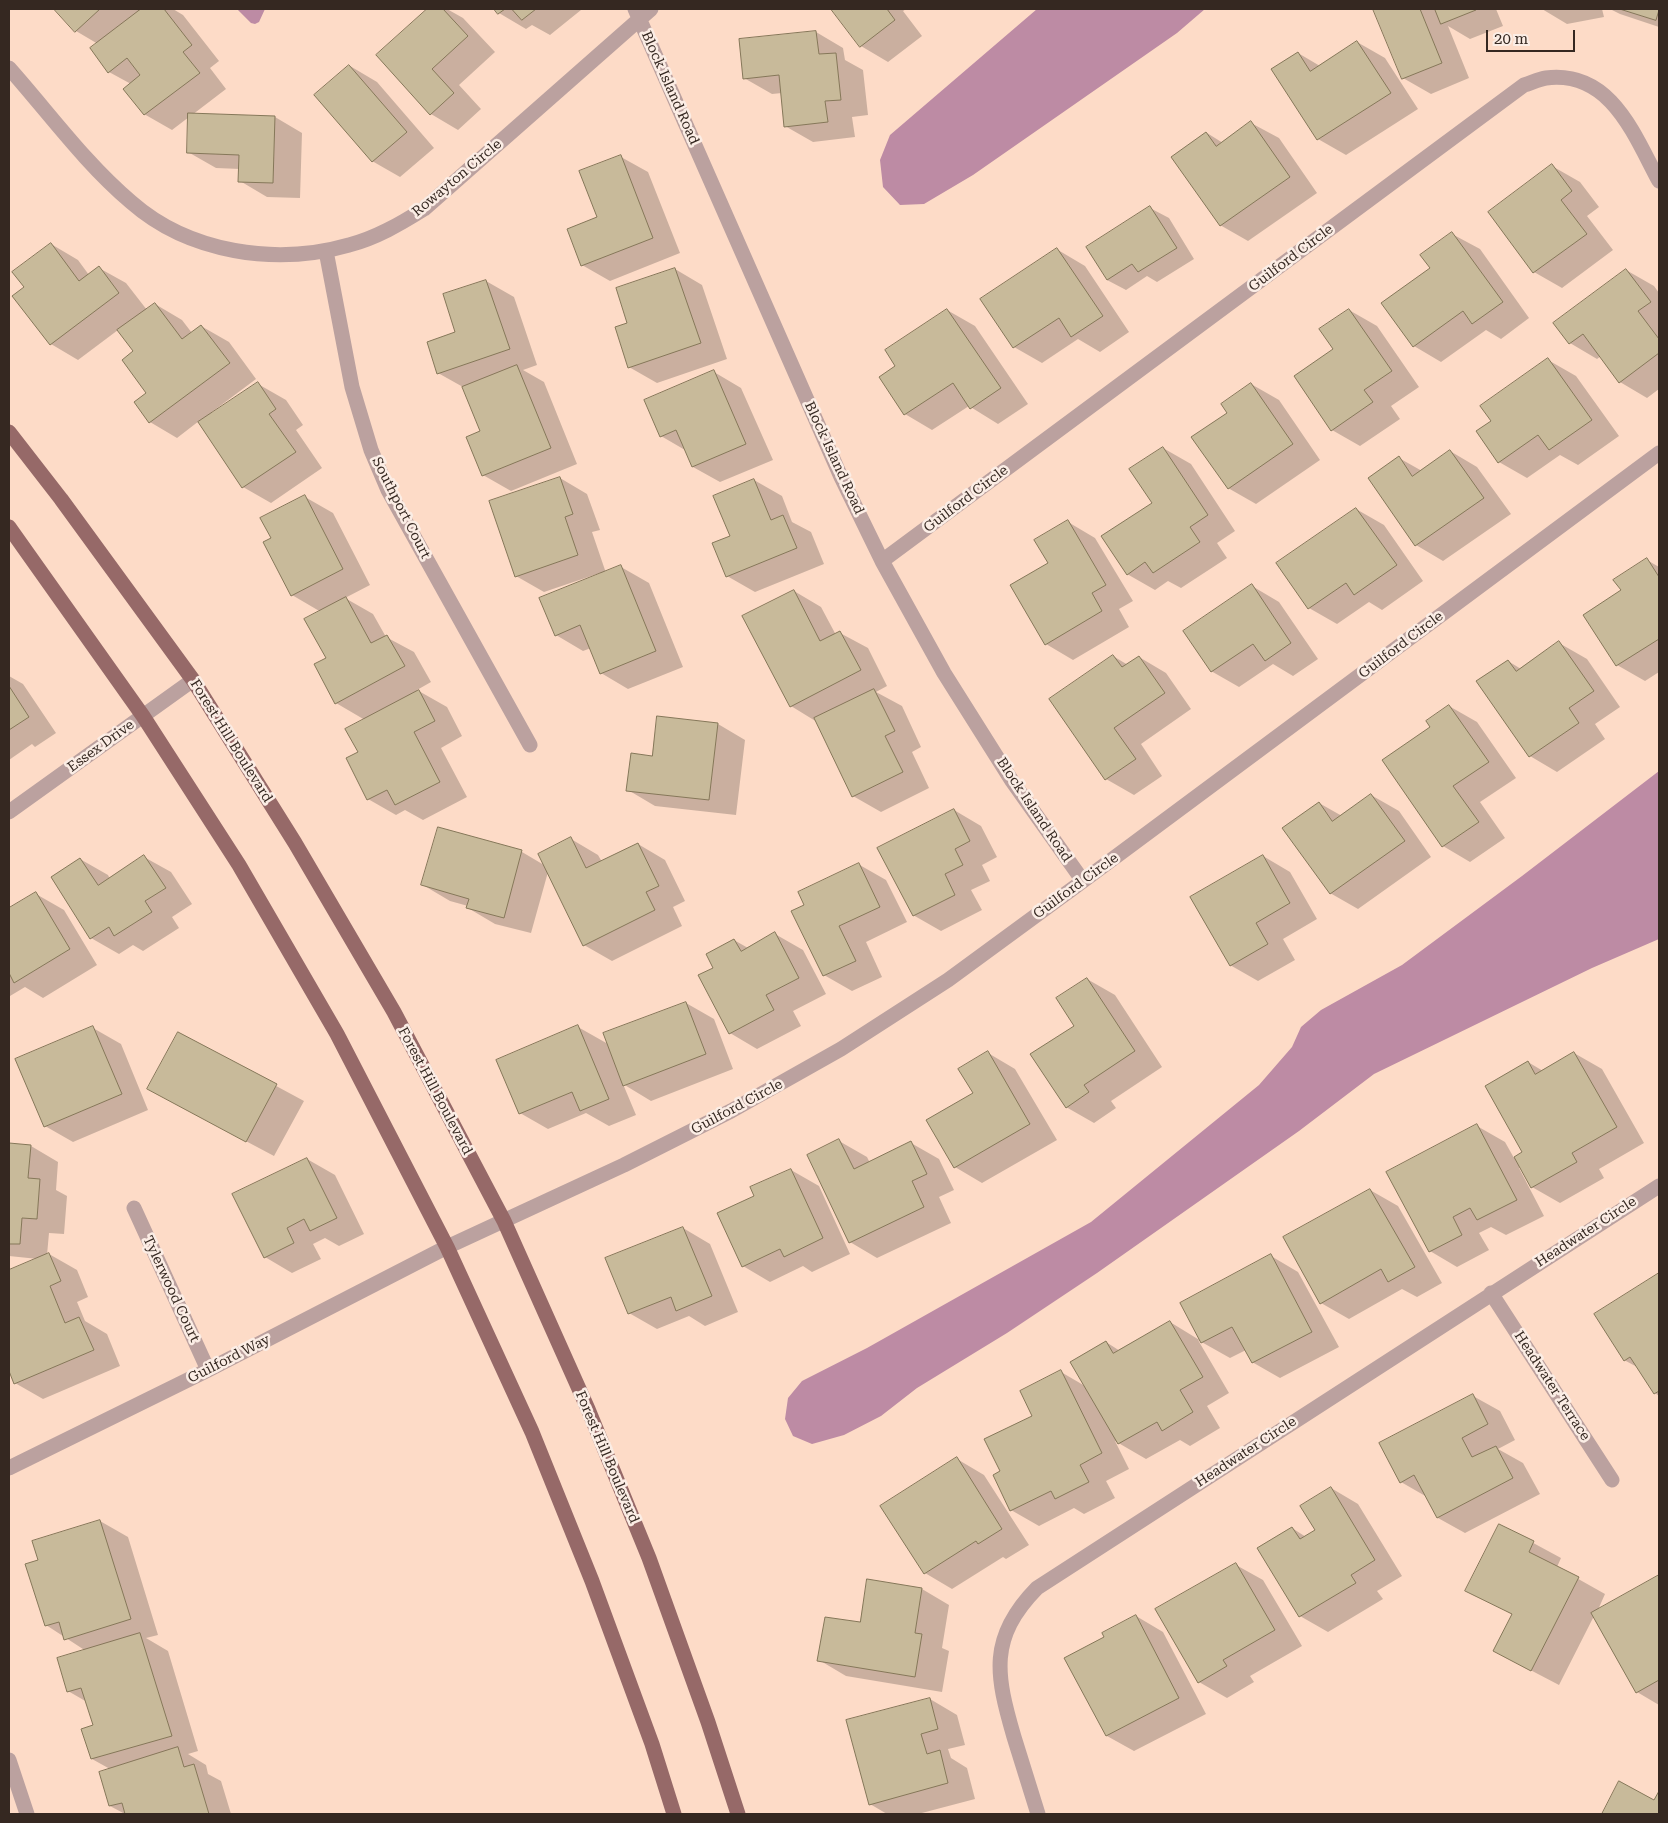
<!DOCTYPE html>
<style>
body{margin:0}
#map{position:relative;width:1668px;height:1823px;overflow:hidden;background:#fddbc7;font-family:"Roboto Serif",serif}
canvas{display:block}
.frame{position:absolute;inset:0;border:10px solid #352821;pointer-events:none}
.scale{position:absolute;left:1486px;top:30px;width:89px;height:22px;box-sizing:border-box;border:2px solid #352821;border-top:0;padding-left:6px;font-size:15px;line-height:18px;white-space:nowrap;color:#352821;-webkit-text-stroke:4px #fbede5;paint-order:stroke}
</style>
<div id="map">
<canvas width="1668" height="1823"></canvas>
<div class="frame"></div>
<div class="scale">20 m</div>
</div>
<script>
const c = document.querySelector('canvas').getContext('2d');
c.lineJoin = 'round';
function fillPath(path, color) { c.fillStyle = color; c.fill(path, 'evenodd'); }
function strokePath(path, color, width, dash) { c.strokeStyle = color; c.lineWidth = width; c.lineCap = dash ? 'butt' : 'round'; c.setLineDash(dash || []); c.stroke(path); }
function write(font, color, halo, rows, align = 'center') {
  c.font = font + ' "Roboto Serif",serif'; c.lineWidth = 5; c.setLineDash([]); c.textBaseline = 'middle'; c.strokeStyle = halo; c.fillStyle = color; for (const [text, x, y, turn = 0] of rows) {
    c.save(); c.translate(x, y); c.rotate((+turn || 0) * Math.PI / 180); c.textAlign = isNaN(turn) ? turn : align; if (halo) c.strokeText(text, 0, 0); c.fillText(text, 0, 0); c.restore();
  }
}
const water = new Path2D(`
 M237,9H265L259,22L255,24L251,23Z
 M1037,9H1205L1177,33L973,175L924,204L900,205L883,187L880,160L890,135Z
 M1659,771V939L1592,968L1374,1074L1299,1131L1097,1273L1007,1333L917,1388L881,1416L844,1435L812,1444L793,1436L785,1419L788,1398L802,1381L867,1348L1091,1222L1259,1085L1292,1047L1301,1027L1321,1010L1402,965L1522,876Z`);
const shadow = new Path2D(`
 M56,9H173L183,15L219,61L210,68L226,89L192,115L275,117L302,133L300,198L267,197L240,181V169L216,168L188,152L189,117L172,130L144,114L131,84L109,72L98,44L76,31Z
 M428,9H447L463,18L495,52L459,85L481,109L458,130L431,114L377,55Z
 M495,9H579L581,10L550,35L532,25L526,29L499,13Z
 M833,9H906L903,11L922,36L888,62L861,46Z
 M1374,9H1496L1503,26L1470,39L1448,26L1469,78L1431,94L1403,78Z
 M1542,9H1602L1604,17L1567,24Z
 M1610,9H1659V27L1620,14Z
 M816,32L843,48L845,60L863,70L868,115L852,117L855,137L813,142L785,126L782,93L772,94L744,78Z
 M1357,42L1385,58L1418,109L1346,155L1318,139L1273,70L1298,53L1320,66Z
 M350,66L377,82L434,148L400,177L372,161Z
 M1251,123L1279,138L1317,193L1248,241L1220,225L1207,133L1223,143Z
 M621,157L648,172L680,253L610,281L582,265Z
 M1552,166L1580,182L1599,207L1587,216L1613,250L1562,288L1534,272Z
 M1150,208L1169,218L1194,259L1157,282L1147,276L1126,290L1107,280Z
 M1452,234L1480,249L1529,318L1501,339L1486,330L1441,362L1414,346L1432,268Z
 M51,244L78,260L89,275L99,268L126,283L147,310L155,304L182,320L192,333L201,326L229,342L256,379L212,412L213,414L258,384L286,400L303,425L296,430L322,468L271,503L243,487L199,421L177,438L150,422L148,393L135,352L118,330L78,360L51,344L26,288Z
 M1058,250L1085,266L1129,332L1100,352L1078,339L1042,363L1014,347Z
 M675,269L702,285L727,359L657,383L629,367Z
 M1626,270L1654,286L1659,293V389L1647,398L1620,382L1601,356L1597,359L1570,343Z
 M486,281L514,297L537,365L523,370L544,382L577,464L511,491L483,475L481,432L463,387L438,373L457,333Z
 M947,310L975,326L1028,404L998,424L969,406L932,430L905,414L897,367Z
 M1349,310L1377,326L1419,387L1391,406L1400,419L1360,446L1332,430L1335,349Z
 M1548,360L1576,376L1619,436L1578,465L1560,455L1527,478L1499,462L1477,432L1492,421Z
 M714,372L741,388L773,460L720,482L693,467L685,450L661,436Z
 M1251,384L1279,400L1320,460L1256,504L1228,488L1229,413Z
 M1163,448L1191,464L1235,531L1217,543L1227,558L1181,588L1168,581L1155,590L1127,574L1153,503Z
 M1450,451L1477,467L1511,514L1443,561L1416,545L1399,458L1422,471Z
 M560,478L587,494L600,530L592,532L606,573L621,567L649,583L683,667L628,689L601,673L591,648L583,651L556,635L601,575L600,573L544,592L516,576Z
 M754,480L782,496L792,522L811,532L824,564L755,592L727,576L714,544L731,536Z
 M305,497L333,513L370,585L345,598L373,614L386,637L414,652L431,682L417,690L447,707L462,736L441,748L467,797L423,820L405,810L396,815L368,799L359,753L365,720L336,703L327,659L321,612L292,595L273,539Z
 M1356,509L1384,525L1423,581L1382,610L1369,602L1337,624L1309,608Z
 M1068,522L1095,538L1133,601L1119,609L1129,627L1073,660L1046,644L1050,563Z
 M1647,560L1659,567V672L1645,681L1617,665L1585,615L1622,591Z
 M1252,586L1279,602L1318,659L1293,676L1273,664L1239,687L1211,671Z
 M794,591L821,607L836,635L840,633L868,648L887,686L876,692L902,706L921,747L912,752L929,788L881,812L853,796L817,722L791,706Z
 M1559,643L1587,659L1620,707L1595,724L1605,739L1557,772L1530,756L1508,661L1521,669Z
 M1113,656L1128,665L1139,657L1166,673L1191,709L1141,744L1162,776L1134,795L1106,779L1051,699Z
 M9,676L23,684L56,733L35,747L32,744L9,760Z
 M1449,706L1477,722L1516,778L1480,802L1505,838L1470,862L1443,846L1432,727Z
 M718,724L745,740L736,815L655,806L628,790L654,757Z
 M1371,795L1399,811L1431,857L1358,909L1330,893L1319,803L1342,816Z
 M954,810L981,826L997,857L982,865L990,881L971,890L982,910L941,931L913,915Z
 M439,829L522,852L544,865L571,839L598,855L602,862L638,844L665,860L685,901L673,907L682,926L612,961L584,945L548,872L531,933L495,924L468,908V906L450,901L423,885Z
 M1263,856L1290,872L1317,919L1283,939L1295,960L1258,981L1230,965Z
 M144,857L171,872L192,904L172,917L179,928L143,951L133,945L119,954L91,938L80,859L108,875L110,879Z
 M858,864L886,880L907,922L866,942L882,977L852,991L824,975L793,911L806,905Z
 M36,894L64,910L97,965L43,998L25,987L10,996L9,910Z
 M775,934L803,950L826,994L793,1011L801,1026L757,1049L730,1033L715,968L734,940L748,948Z
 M1087,979L1115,995L1162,1067L1111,1101L1116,1108L1094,1123L1066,1107L1076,1026Z
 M686,1003L714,1019L733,1069L651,1101L623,1084L636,1115L609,1126L586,1113L548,1129L520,1113L578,1027L608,1044Z
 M93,1028L121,1044L148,1110L73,1142L45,1126Z
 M178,1033L304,1101L274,1156L176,1104Z
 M988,1053L1015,1069L1057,1140L982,1183L955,1167L974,1094Z
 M1574,1053L1602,1069L1644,1143L1599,1169L1604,1178L1560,1203L1532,1187L1521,1167L1519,1168L1544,1216L1506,1235L1491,1227L1479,1233L1489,1250L1457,1267L1430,1251L1477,1126L1505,1142L1514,1158L1524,1152L1528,1062L1543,1071Z
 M839,1141L867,1157L870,1163L911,1143L939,1159L954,1190L939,1197L951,1223L877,1258L850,1242Z
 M9,1145L31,1146L58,1162L56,1190L67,1196L64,1234L49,1233L47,1255L49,1254L77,1270L88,1297L77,1302L85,1321L107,1334L120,1366L43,1399L15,1383L9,1368V1271L38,1259L9,1256Z
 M307,1159L335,1175L364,1234L339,1246L325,1238L313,1244L321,1259L292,1273L265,1257Z
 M791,1170L819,1186L850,1254L812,1272L803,1266L770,1282L743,1266Z
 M1370,1190L1398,1206L1442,1283L1417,1297L1402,1289L1349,1319L1321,1303Z
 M683,1228L710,1244L738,1312L705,1326L689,1316L657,1329L629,1313Z
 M1271,1256L1298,1272L1339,1347L1280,1378L1252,1362L1246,1350L1230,1358L1198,1340L1229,1393L1207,1406L1220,1428L1190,1446L1180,1440L1146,1459L1115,1441L1129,1469L1106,1481L1115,1498L1084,1514L1074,1508L1039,1526L1011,1510L1002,1472L1061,1372L1085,1386L1106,1342L1120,1351L1170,1322L1201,1341Z
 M1659,1274V1396L1655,1393L1639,1368L1624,1360L1596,1315Z
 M1473,1396L1500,1411L1515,1440L1498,1449L1523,1463L1540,1494L1465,1533L1438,1518L1427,1497L1401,1482Z
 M957,1459L984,1475L1029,1545L1006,1559L1003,1557L952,1589L925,1573Z
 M1331,1488L1358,1504L1402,1576L1377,1591L1383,1599L1328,1632L1300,1616L1258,1548L1292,1528L1306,1537L1316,1531Z
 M100,1521L128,1537L158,1635L146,1638L168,1651L198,1751L188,1754L206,1765L208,1774L221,1781L231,1814H125L110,1806V1769L92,1759L95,1726L87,1702L68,1691L86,1651L46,1625L40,1561Z
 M1500,1525L1561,1558L1557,1567L1605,1594L1597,1612L1659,1577V1705L1637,1692L1594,1616L1559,1685L1494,1651L1513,1615L1467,1590Z
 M1236,1565L1263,1580L1302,1646L1250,1676L1254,1682L1227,1698L1199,1682Z
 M868,1581L922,1589L949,1605L942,1648L949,1651L942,1692L846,1676L819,1660L861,1624Z
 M1136,1616L1163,1632L1206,1714L1134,1751L1107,1736L1106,1638Z
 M930,1699L957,1715L965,1745L948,1749L951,1758L967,1768L975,1799L918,1814H887L870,1804Z
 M1619,1783L1655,1802L1659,1793V1814H1603Z`);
const building = new Path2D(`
 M54,9H100L75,32Z
 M141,9H164L192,45L183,52L200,73L144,115L123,89L140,75L127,58L108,73L90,48Z
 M427,9H443L468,36L432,69L454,93L430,115L376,55Z
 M494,9H505L498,14Z
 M512,9H536L522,20Z
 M831,9H887L895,20L860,47Z
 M1373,9H1420L1442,63L1402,79Z
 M1435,9H1475L1476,10L1441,24Z
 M1620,9H1659V10L1656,20Z
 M816,31L819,54L836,53L841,100L825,101L828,122L784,127L779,75L743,79L739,39Z
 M1357,41L1391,93L1317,140L1271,69L1298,52L1310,71Z
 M349,65L407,132L372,162L314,95Z
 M188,113L275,116L273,183L238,182L239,155L187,153Z
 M1251,121L1290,177L1220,226L1171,157L1206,132L1216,146Z
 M621,155L653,238L581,266L567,229L597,217L579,171Z
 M1552,164L1572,191L1561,200L1587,234L1533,273L1488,212Z
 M1150,206L1177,248L1138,272L1132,264L1107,280L1086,247Z
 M1452,232L1503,302L1472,324L1463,311L1413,347L1381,303L1430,268L1420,255Z
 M51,243L79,281L99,266L119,293L50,345L12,296L24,287L12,272Z
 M1057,248L1103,316L1071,337L1059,318L1013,348L980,299Z
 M675,268L701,343L628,368L615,327L627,323L616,288Z
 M1626,269L1651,302L1638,311L1659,339V353L1619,383L1583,334L1569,344L1553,323Z
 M486,280L510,349L437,374L427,342L455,332L443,294Z
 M155,303L182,339L201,325L230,363L149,423L134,402L146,393L122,360L133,351L117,330Z
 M947,309L1001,388L970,409L953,383L904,415L879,377L895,366L885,350Z
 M1349,309L1392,371L1364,390L1373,402L1331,431L1294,376L1333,349L1319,329Z
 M1548,358L1592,420L1549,450L1538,435L1498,463L1476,431L1491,421L1480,406Z
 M517,365L551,448L482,476L466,437L480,431L462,387Z
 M714,370L746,444L692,467L676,430L660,437L644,400Z
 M258,382L276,409L269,414L296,452L242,488L198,422Z
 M1251,383L1293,444L1228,489L1191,437L1227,413L1221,404Z
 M1163,447L1208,515L1190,527L1200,542L1153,573L1145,562L1127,575L1101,536L1152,503L1129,469Z
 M1450,450L1484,498L1415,546L1368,478L1399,456L1412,476Z
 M560,477L573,514L565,517L578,555L515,577L489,501Z
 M754,479L771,520L783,515L797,548L726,577L712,543L730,536L713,496Z
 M305,495L343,569L291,596L263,542L271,538L260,518Z
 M1356,508L1397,565L1354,595L1346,583L1308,609L1276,563Z
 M1068,520L1106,585L1092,593L1102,611L1045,645L1010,585L1048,563L1034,540Z
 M1647,558L1659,577V639L1616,666L1583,615L1621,590L1613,580Z
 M621,565L656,651L600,674L580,625L555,636L539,598Z
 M1252,584L1291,643L1265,661L1253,644L1211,672L1183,631Z
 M794,590L820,641L840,631L861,670L790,707L742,616Z
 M346,597L371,643L387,635L405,666L335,704L314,664L326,658L304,619Z
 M1559,641L1594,691L1569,708L1579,723L1529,757L1476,681L1508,660L1516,671Z
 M1113,655L1122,667L1139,656L1165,693L1114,728L1136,759L1105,780L1049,699Z
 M9,686L29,717L9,730Z
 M874,689L895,731L885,736L903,772L852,797L814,718Z
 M419,690L435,721L414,732L440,782L395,805L387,790L367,800L346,758L358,752L345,729Z
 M1449,705L1489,762L1453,786L1479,822L1442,847L1382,760L1430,727L1426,721Z
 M657,716L718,723L709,800L626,791L631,753L652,756Z
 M1371,794L1405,841L1330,894L1282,828L1319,802L1332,821Z
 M954,809L970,841L955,849L963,865L945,874L955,895L913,916L877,848Z
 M438,827L522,850L504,918L466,908L469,899L421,885Z
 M571,837L586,868L638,843L659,886L646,892L655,910L583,946L538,854Z
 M144,855L166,888L145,901L152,912L114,936L109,927L90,939L51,877L80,858L98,885Z
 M1263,855L1290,903L1256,923L1268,944L1230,966L1190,897Z
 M859,863L880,907L839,926L856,961L823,976L791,911L804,905L798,892Z
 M36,892L70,949L14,983L9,973V908Z
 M775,932L799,978L766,995L774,1010L729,1034L698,975L713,968L706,954L734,939L741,951Z
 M1087,978L1135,1051L1084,1085L1089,1092L1066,1108L1030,1054L1074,1026L1056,998Z
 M686,1002L706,1054L623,1086L603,1033Z
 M578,1025L609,1099L580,1111L572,1092L519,1114L496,1060Z
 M93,1026L122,1094L44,1127L15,1059Z
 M178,1032L277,1084L246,1142L147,1089Z
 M988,1051L1030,1124L954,1168L926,1120L973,1093L958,1069Z
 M1574,1052L1617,1127L1572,1153L1577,1162L1531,1188L1514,1157L1522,1152L1485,1086L1528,1061L1535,1074Z
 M1477,1124L1517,1200L1477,1220L1470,1208L1453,1217L1462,1235L1429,1252L1386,1172Z
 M839,1139L854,1169L911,1141L927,1174L912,1181L924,1207L849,1243L807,1155Z
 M9,1143L31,1145L28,1178L40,1179L37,1219L22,1218L20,1244H9Z
 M307,1158L337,1218L310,1231L304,1219L287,1228L294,1243L264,1258L232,1194Z
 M791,1169L823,1238L784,1257L780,1249L742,1267L717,1213L754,1196L750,1187Z
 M1370,1189L1415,1267L1388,1282L1381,1269L1320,1304L1283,1237Z
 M683,1227L712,1296L676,1311L671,1297L628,1314L605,1258Z
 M49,1253L61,1281L50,1286L65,1323L79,1317L94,1350L14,1384L9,1371V1270Z
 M1271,1254L1312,1332L1252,1363L1232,1327L1201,1343L1180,1303Z
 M1659,1273V1391L1654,1394L1630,1357L1624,1361L1594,1314Z
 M1170,1321L1203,1377L1180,1390L1193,1412L1162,1431L1157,1422L1118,1444L1070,1362L1106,1341L1113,1353Z
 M1061,1370L1102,1453L1080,1465L1089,1482L1055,1499L1051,1491L1010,1511L993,1475L1000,1471L984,1439L1032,1416L1020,1391Z
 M1473,1394L1488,1424L1462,1438L1472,1457L1496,1446L1513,1478L1437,1518L1414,1475L1400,1483L1379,1443Z
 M957,1457L1002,1529L978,1544L976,1541L924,1574L880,1506Z
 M1331,1487L1375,1560L1351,1575L1356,1583L1299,1617L1257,1548L1292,1527L1300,1539L1315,1530L1300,1506Z
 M100,1520L131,1619L64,1640L59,1622L45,1626L25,1564L38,1560L32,1541Z
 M1499,1524L1534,1541L1529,1552L1579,1577L1531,1671L1493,1651L1512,1614L1465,1591Z
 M1236,1563L1275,1630L1223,1660L1227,1666L1198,1683L1155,1609Z
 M1659,1575V1680L1636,1693L1591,1613Z
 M867,1579L922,1588L915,1633L922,1634L915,1677L817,1661L825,1617L860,1622Z
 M1136,1615L1179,1698L1106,1736L1064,1658L1104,1637L1102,1633Z
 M140,1633L172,1736L91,1759L81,1729L93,1725L81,1688L67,1692L57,1658Z
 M930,1698L938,1729L921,1734L927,1754L940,1750L948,1783L869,1805L846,1720Z
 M178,1747L184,1767L194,1764L209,1814H125L122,1803L109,1806L99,1772Z
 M1619,1781L1654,1800L1659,1791V1814H1602Z`);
const minor = new Path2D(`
 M635,9L841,477L882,561L944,673L1012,781L1083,881
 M9,68C49,113 85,163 131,202C189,253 276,266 349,245C376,238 400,224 424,209L651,9
 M326,251L352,387L371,450L388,490L530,745
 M882,561L1524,85C1531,83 1539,79 1546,78C1611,70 1634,135 1659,181
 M9,812L193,680
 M134,1208L208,1370
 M1491,1293L1612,1480
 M9,1468L208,1370L447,1247L624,1165L731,1111L841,1049L948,980L1083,881L1659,453
 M9,1760L27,1814
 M1038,1814C1030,1788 1022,1763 1014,1737C996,1675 988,1638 1037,1588L1659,1186`);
const major = new Path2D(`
 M9,432L61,499L193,680L295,843L394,1012L504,1221L588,1409L649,1558L708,1722L738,1814
 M9,527L143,716L239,865L337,1034L447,1247L532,1432L592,1581L652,1744L674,1814`);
const streetNames = [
 ["Block Island Road",670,88,66],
 ["Rowayton Circle",457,178,-40],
 ["Guilford Circle",1291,258,-37],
 ["Block Island Road",834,458,65],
 ["Guilford Circle",966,499,-37],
 ["Southport Court",401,508,63],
 ["Guilford Circle",1401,645,-37],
 ["Forest Hill Boulevard",231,741,58],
 ["Essex Drive",101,746,-36],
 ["Block Island Road",1034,810,56],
 ["Guilford Circle",1076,886,-36],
 ["Forest Hill Boulevard",435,1091,62],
 ["Guilford Circle",737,1107,-28],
 ["Headwater Circle",1586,1232,-33],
 ["Tylerwood Court",171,1289,65],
 ["Guilford Way",229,1359,-27],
 ["Headwater Terrace",1552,1386,57],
 ["Headwater Circle",1246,1452,-33],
 ["Forest Hill Boulevard",607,1457,67]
];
fillPath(water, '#bd8ba4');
fillPath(shadow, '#0003');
fillPath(building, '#c8ba9a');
strokePath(building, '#857759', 1);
strokePath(minor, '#bba19f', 15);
strokePath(major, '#966968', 15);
write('14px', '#352821', '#fbede5', streetNames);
</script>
